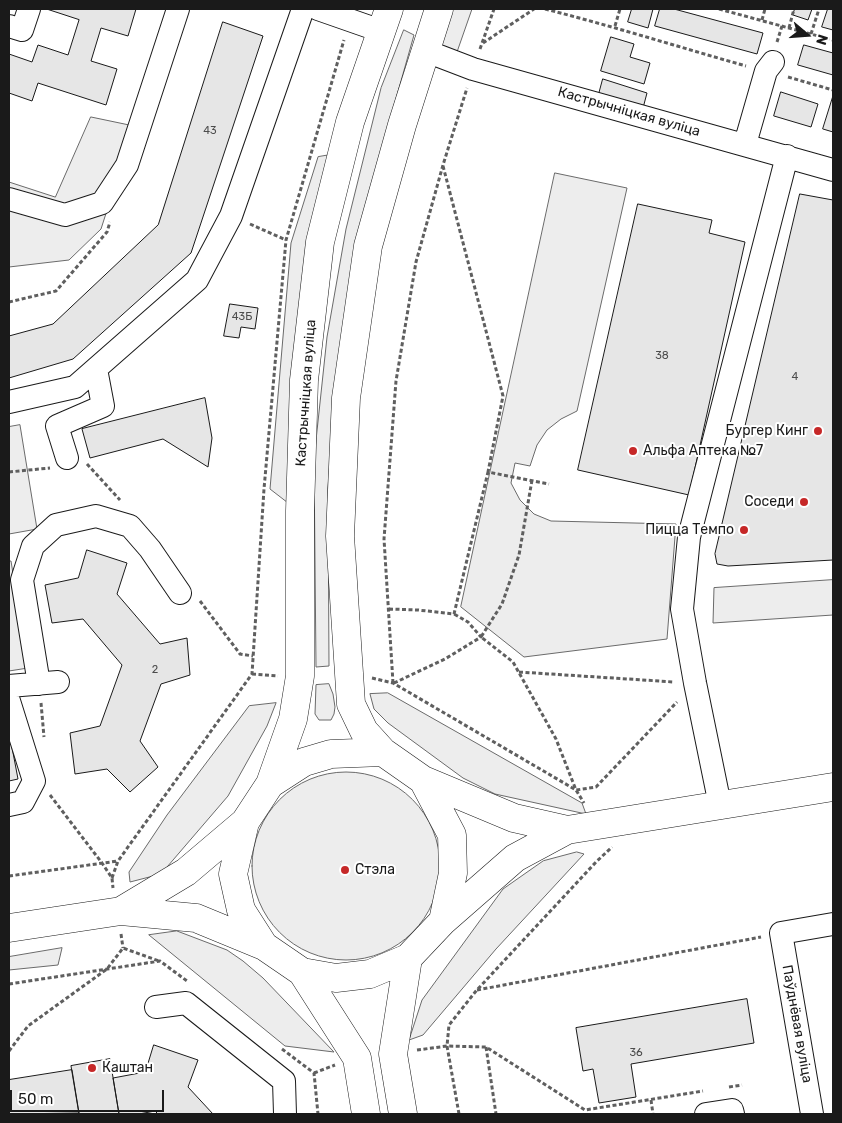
<!DOCTYPE html>
<meta charset="utf-8">
<style>
body{margin:0}
#map{position:relative;width:842px;height:1123px;overflow:hidden;background:#fff;font-family:Rubik,sans-serif}
canvas{display:block}
.frame{position:absolute;inset:0;border:10px solid #1a1a1a;pointer-events:none}
.north{position:absolute;left:782px;top:10px;width:50px;height:50px;-webkit-text-stroke:4px #fff;paint-order:stroke;rotate:108deg;font-size:14px;font-weight:700;line-height:20px;text-align:center;color:#1a1a1a}
.north::after{content:'';display:block;margin:auto;width:18px;height:22px;background:#1a1a1a;clip-path:polygon(50% 0,100% 100%,50% 72%,0 100%)}
.scale{position:absolute;left:10px;top:1090px;width:154px;height:22px;box-sizing:border-box;border:2px solid #1a1a1a;border-top:0;padding-left:6px;font-size:15px;line-height:18px;white-space:nowrap;color:#1a1a1a;-webkit-text-stroke:4px #fff;paint-order:stroke}
</style>
<div id="map">
<canvas width="842" height="1123"></canvas>
<div class="frame"></div>
<div class="north">N</div>
<div class="scale">50 m</div>
</div>
<script>
const c = document.querySelector('canvas').getContext('2d');
c.lineJoin = 'round';
function fillPath(path, color) { c.fillStyle = color; c.fill(path, 'evenodd'); }
function strokePath(path, color, width, dash) { c.strokeStyle = color; c.lineWidth = width; c.lineCap = dash ? 'butt' : 'round'; c.setLineDash(dash || []); c.stroke(path); }
function write(font, color, halo, rows, align = 'center') {
  c.font = font + ' Rubik,sans-serif'; c.lineWidth = 4; c.setLineDash([]); c.textBaseline = 'middle'; c.strokeStyle = halo; c.fillStyle = color; for (const [text, x, y, turn = 0] of rows) {
    c.save(); c.translate(x, y); c.rotate((+turn || 0) * Math.PI / 180); c.textAlign = isNaN(turn) ? turn : align; if (halo) c.strokeText(text, 0, 0); c.fillText(text, 0, 0); c.restore();
  }
}
const built = new Path2D(`
 M445,9H472L457,52L433,44Z
 M404,30L414,35L365,208L333,421L328,488L329,666L316,667L314,459L327,337L346,229L381,88Z
 M91,117L134,126L101,229L69,260L9,267V182L55,197Z
 M336,154L292,506L270,489L291,243L318,157Z
 M555,173L627,188L577,411L561,419L547,430L537,445L530,466L515,463L511,483L520,500L534,514L551,521L676,524L667,639L524,657L461,607Z
 M20,425L37,529L9,534V427Z
 M9,561H11L28,668L9,671Z
 M833,580V615L713,623L714,588Z
 M329,684L333,694L335,707L334,714L331,720H319L315,714L316,685Z
 M388,693L582,803L586,814L495,794L463,778L388,723L374,709L370,694Z
 M276,703L267,726L228,796L161,874L130,882L129,872L167,815L249,706Z
 M252 866a94 94 0 1 1 188 0a94 94 0 1 1-188 0Z
 M577,852L584,854L496,949L423,1035L409,1040L422,1000L503,889L543,861Z
 M177,931L227,950L243,961L263,978L334,1052L285,1046L149,935Z
 M62,948L58,965L9,970V957Z`);
const building = new Path2D(`
 M47,9H136L128,36L101,28L91,61L117,69L106,105L38,83L32,101L9,93V54L32,62L38,45L68,55L79,20Z
 M632,9H653L648,28L628,22Z
 M660,9H674L763,33L757,54L655,26Z
 M795,9H812L808,20L793,15Z
 M828,9H833V30L822,27Z
 M223,22L263,36L191,253L73,359L9,378V336L53,324L158,225Z
 M611,37L634,44L630,57L650,63L644,84L601,71Z
 M804,45L833,53V75L798,65Z
 M603,79L647,93L643,108L599,94Z
 M781,92L818,104L811,127L774,116Z
 M833,96V132L823,129Z
 M800,194L833,200V560L728,566L717,564L715,554Z
 M638,204L712,220L709,233L745,242L689,495L578,470Z
 M230,304L258,308L255,329L241,327L239,338L224,336Z
 M205,398L212,438L208,467L163,439L90,458L82,429Z
 M87,550L127,563L117,594L160,644L187,638L190,675L161,684L140,741L158,767L130,792L107,769L75,774L70,733L100,726L122,665L83,619L52,623L45,585L78,578Z
 M11,742L18,779L9,781V743Z
 M747,999L754,1043L631,1064L636,1097L599,1103L593,1069L583,1071L576,1028Z
 M154,1045L198,1060L188,1087L213,1114H158L155,1111L139,1114H119L113,1078L145,1072Z
 M110,1059L119,1114H79L71,1066Z
 M72,1070L79,1113L9,1114V1080Z`);
const path = new Path2D(`
 M545,9C612,26 679,47 746,66
 M719,9L833,40
 M762,20L765,9
 M615,26L620,9
 M789,28L794,9
 M811,34L819,9
 M777,42L782,26
 M483,43L534,9
 M480,49L494,9
 M788,77L833,90
 M443,166L503,396L488,472L549,484
 M250,224L286,240
 M9,302L56,291L107,232L110,222
 M87,464L120,500
 M9,472L50,468
 M532,480L519,555L502,604L481,637L513,662L556,739L576,790L596,787L677,702
 M200,601L240,654L253,656
 M389,609L418,610L454,614L488,472
 M519,672L674,682
 M252,674L278,676
 M372,678L393,683L576,790L584,803
 M393,683L384,539L396,381L416,262L443,165L467,88
 M394,683L445,659L481,637L468,622L454,614
 M41,703L44,737
 M50,795L102,863L112,878L113,888
 M9,876L118,861
 M112,878L118,861L252,674L264,489L286,240L344,40
 M121,934L123,948
 M9,984L160,961L187,981
 M477,990L761,937
 M486,1047L496,1114
 M282,1049L314,1073L318,1114
 M417,1050L447,1046L486,1047L585,1110L703,1091
 M9,1051L28,1026L107,969L123,948L159,961
 M314,1073L335,1065
 M729,1087L742,1085
 M651,1100L653,1114
 M459,1114L447,1046L449,1025L476,991L596,862L612,847`);
const minor = new Path2D(`
 M318,9L381,31
 M9,26L22,30L29,9
 M426,51L473,69L833,170
 M745,144L766,71L773,62
 M9,199L65,215L102,203L127,165L178,9
 M9,402L75,387L197,280L231,216L303,9
 M67,458L57,426L103,406L96,369
 M39,684L22,580L33,546L56,525L96,516L130,526L150,549L180,593
 M9,686L58,682
 M9,701L34,781L23,802L9,805
 M720,805L695,683L682,609L689,537L787,156
 M156,1007L186,1003L284,1081L285,1114
 M706,1114L732,1110L733,1114
 M812,1114L781,933L833,924`);
const major = new Path2D(`
 M439,9L402,125L368,246L346,398L340,536L351,704L364,731L383,752L423,780L514,818L567,830L833,787
 M423,780L452,835L453,873L443,921
 M270,784L293,719L300,676V511L304,380L320,242L350,122L389,9
 M245,822L233,874L241,910L264,946
 M121,911L186,872L245,822L270,784L304,762L331,754L383,752
 M9,928L121,911L196,918L264,946L302,972L336,978L370,974L408,958L443,921L515,858L567,830
 M302,972L357,1058L366,1114
 M403,1114L393,1054L408,958`);
const markers = [
 [818,431,5,"#c62828"],
 [633,451,5,"#c62828"],
 [804,502,5,"#c62828"],
 [744,530,5,"#c62828"],
 [345,870,5,"#c62828"],
 [92,1068,5,"#c62828"]
];
const numberNames = [
 ["43",210,131],
 ["43Б",242,317],
 ["38",662,356],
 ["4",795,377],
 ["2",155,670],
 ["36",636,1053]
];
const streetNames = [
 ["Кастрычніцкая вуліца",629,112,16],
 ["Кастрычніцкая вуліца",306,393,-86],
 ["Паўднёвая вуліца",797,1024,80]
];
const poiNames = [
 ["Бургер Кинг",808,431],
 ["Альфа Аптека №7",643,451,"left"],
 ["Соседи",794,502],
 ["Пицца Темпо",734,530],
 ["Стэла",355,870,"left"],
 ["Каштан",102,1068,"left"]
];
fillPath(built, '#ededed');
strokePath(built, '#6a6a6a', 1);
fillPath(building, '#e6e6e6');
strokePath(building, '#1a1a1a', 1);
strokePath(minor, '#1a1a1a', 24);
strokePath(major, '#1a1a1a', 29);
strokePath(path, '#5f5f5f', 3, [4, 2.5]);
strokePath(minor, '#fff', 22);
strokePath(major, '#fff', 28);
for (const [x, y, r, color] of markers) { const dot = new Path2D(); dot.arc(x, y, r, 0, 2 * Math.PI); c.fillStyle = color; c.fill(dot); strokePath(dot, '#fff', 2); }
write('11px', '#4d4d4d', null, numberNames);
write('14px', '#1a1a1a', '#fff', streetNames);
write('14px', '#1a1a1a', '#fff', poiNames, 'right');
</script>
